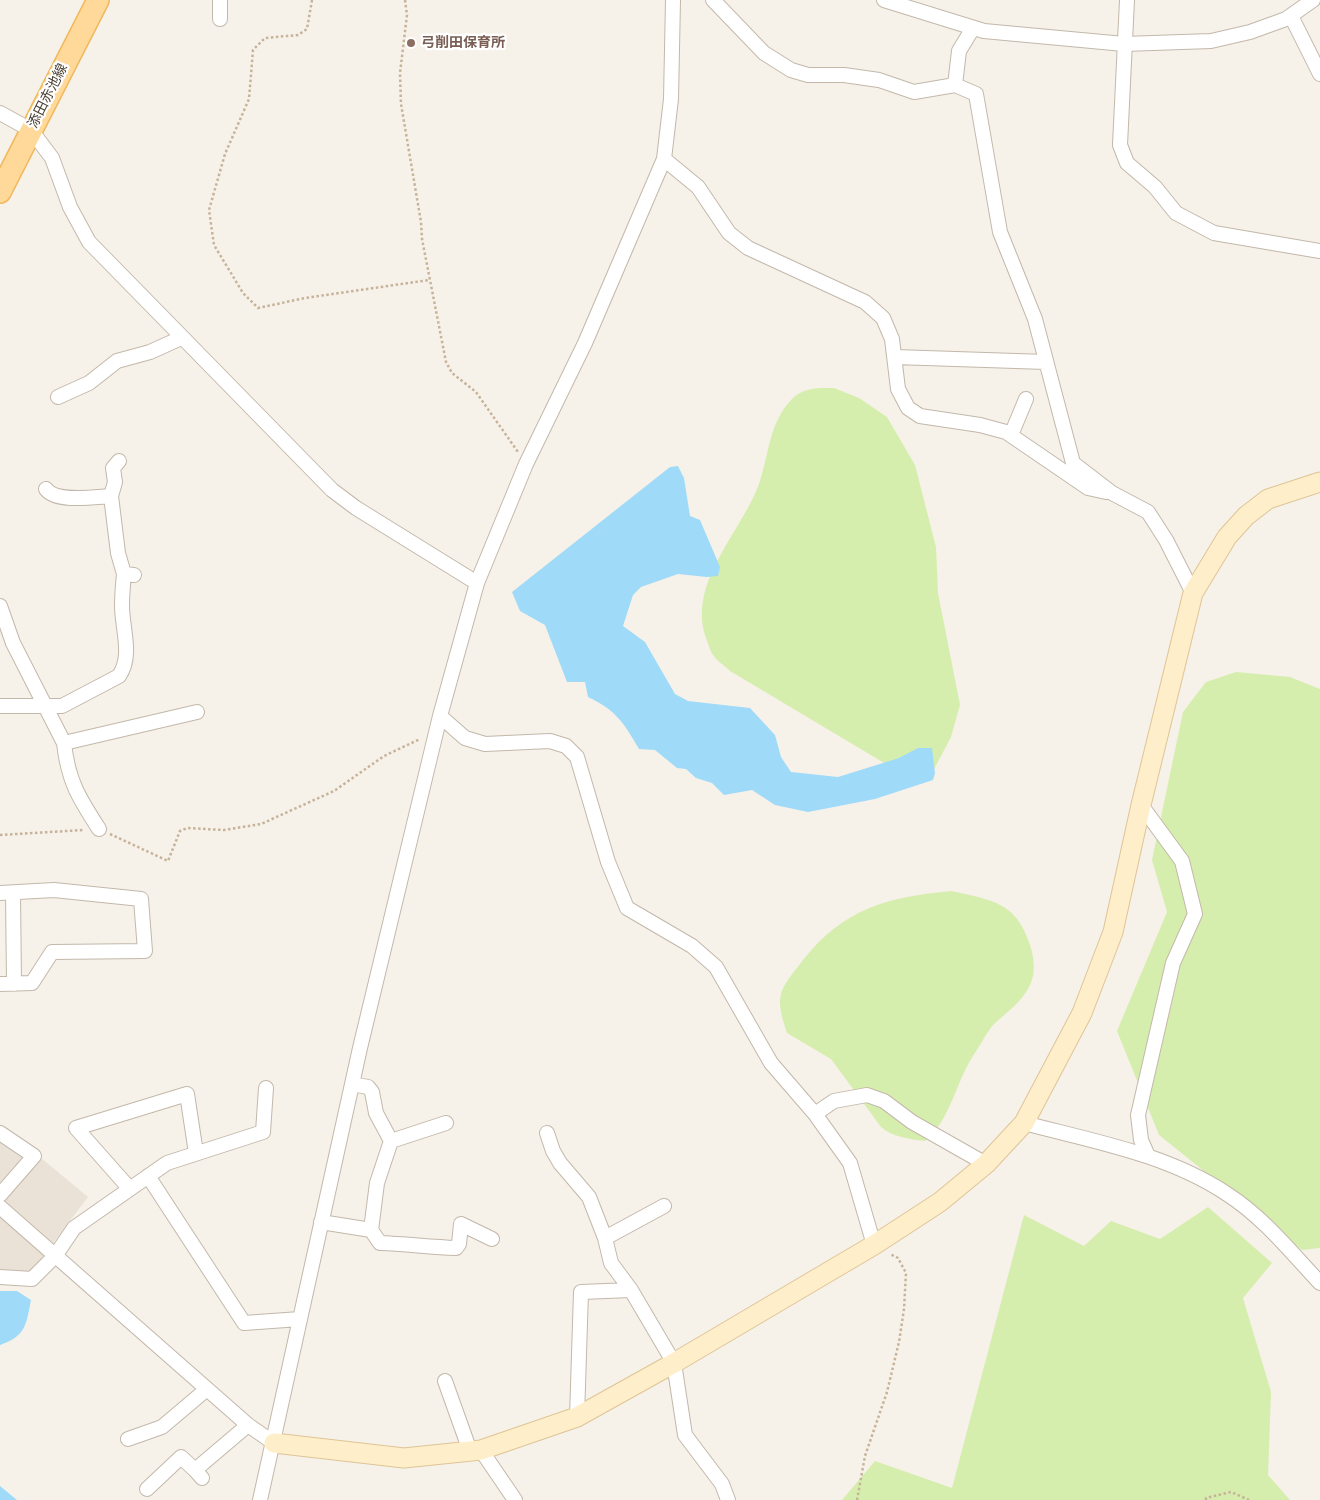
<!DOCTYPE html>
<meta charset="utf-8">
<style>
body{margin:0}
canvas{display:block;background:#f6f1e9}
</style>
<canvas width="1320" height="1500"></canvas>
<script>
const c = document.querySelector('canvas').getContext('2d');
c.lineJoin = 'round';
function fillPath(path, color) { c.fillStyle = color; c.fill(path, 'evenodd'); }
function strokePath(path, color, width, dash) { c.strokeStyle = color; c.lineWidth = width; c.lineCap = dash ? 'butt' : 'round'; c.setLineDash(dash || []); c.stroke(path); }
function write(font, color, halo, rows, align = 'center') {
  c.font = font + ' Karla,"Noto Sans JP",sans-serif'; c.lineWidth = 4.5; c.setLineDash([]); c.textBaseline = 'middle'; c.strokeStyle = halo; c.fillStyle = color; for (const [text, x, y, turn = 0] of rows) {
    c.save(); c.translate(x, y); c.rotate((+turn || 0) * Math.PI / 180); c.textAlign = isNaN(turn) ? turn : align; if (halo) c.strokeText(text, 0, 0); c.fillText(text, 0, 0); c.restore();
  }
}
const residential = new Path2D(`
 M0,1124L88,1197L31,1272L0,1269Z`);
const green = new Path2D(`
 M834,388L859,398L887,417L915,465L936,547L938,593L960,705L951,737L932,773L906,776L730,671C725,666 717,661 713,655C710,651 708,643 706,638C687,582 741,533 759,484C769,455 769,422 792,399C804,387 818,388 834,388Z
 M1236,672L1290,677L1320,689V1248L1302,1250L1159,1135L1117,1031L1167,912L1152,860L1183,712L1206,682Z
 M951,891C991,900 1016,901 1030,945C1034,957 1036,973 1030,985C1023,1001 1006,1013 994,1024C986,1033 980,1046 973,1056C955,1084 951,1119 925,1141C908,1139 893,1137 881,1127L831,1059L787,1033C774,994 779,991 803,960C844,908 888,897 951,891Z
 M1208,1207L1272,1263L1243,1298L1271,1392L1268,1475L1290,1500H842L875,1461L952,1488L1024,1215L1084,1246L1111,1221L1160,1239Z`);
const water = new Path2D(`
 M678,466L684,478L690,516L700,520L720,567L718,576L707,577L678,574L641,587L633,595L623,626L645,642L675,694L688,701L750,708L775,735L781,757L791,772L838,777L899,758L918,748H932L935,773L933,780L875,799L808,812L775,805L752,790L724,795L712,783L696,778L686,769L677,768L655,750L639,749C624,723 616,710 588,697L585,682H567L545,625L520,611L512,592L670,467Z
 M0,1291H17L31,1300C26,1325 26,1336 0,1345Z
 M0,1486L17,1500H0Z`);
const path = new Path2D(`
 M312,0L307,29L298,35L265,38L253,50L249,99L225,154L209,210L214,245L243,293L258,308L305,298L429,280
 M405,0L407,15L400,73L401,104L421,222L422,239L446,362L452,373L476,392L518,452
 M110,834L168,861L180,831L187,828L224,830L261,824L334,791L384,756L420,739
 M0,835L83,830
 M857,1500L865,1456L887,1392L899,1342L904,1309L906,1273L898,1258L890,1254
 M1206,1500V1498L1231,1492L1249,1500`);
const street = new Path2D(`
 M220,0V19
 M713,0L764,53L791,70L808,75H844L879,80L914,92L955,85L976,94L1000,232L1035,319L1073,463L1112,493L1148,512L1166,540L1193,593
 M884,0L984,31L1124,44L1211,41L1250,32L1286,19L1313,0
 M1127,0L1120,145L1127,163L1155,187L1176,213L1214,233L1320,251
 M1291,16L1320,74
 M955,85L959,51L973,28
 M0,113L31,130L52,158L70,207L89,242L332,490L356,508L477,583
 M664,159L698,187L729,233L748,248L865,302L883,318L892,339L898,389L908,408L920,416L980,425L1006,432L1088,488L1106,492
 M895,357L1046,362
 M58,397L89,383L117,361L150,352L181,338
 M1011,435L1026,399
 M46,489C56,503 94,497 111,496L118,553L124,574
 M111,496L115,482L113,468L119,461
 M0,606L13,643L64,743L197,712
 M0,706H62L119,676C133,656 122,628 122,606C122,595 123,584 124,574L134,575
 M440,716L465,738L485,744L550,741L566,746L577,757L608,862L627,908L692,946L716,967L771,1063L815,1114L850,1163L874,1245
 M64,743C68,781 79,798 99,829
 M1141,805L1182,861L1195,914L1173,963L1138,1115L1141,1140L1148,1156
 M0,893L54,890L141,899L145,951L52,952L32,983L0,984
 M13,893L14,984
 M352,1084L368,1087L372,1092L376,1113L391,1141
 M815,1114L834,1101L867,1095L884,1101L912,1122L986,1164
 M1024,1123C1092,1141 1167,1154 1227,1194C1263,1217 1291,1252 1320,1283
 M0,1133L34,1156L0,1195
 M547,1133L553,1151L560,1163L589,1197L605,1238
 M148,1176L244,1323L300,1319
 M130,1189L76,1128L187,1094L196,1153
 M0,1207L248,1425L274,1443
 M321,1222L371,1230L377,1183L391,1141L446,1123
 M371,1230L380,1243C406,1244 430,1247 456,1248L459,1244L461,1224L492,1239
 M0,1277L32,1279L55,1256L74,1228L167,1163L263,1132L266,1088
 M631,1290L611,1263L605,1238L664,1206
 M445,1381L470,1451
 M577,1417L581,1292L631,1290L674,1363L685,1435L722,1484L728,1500
 M128,1439L162,1427L207,1389
 M481,1450L515,1500
 M202,1478L195,1470L248,1425
 M147,1489L181,1457L195,1470
 M260,1500L360,1048L440,716L477,583L526,464L585,343L664,159L671,99L673,0`);
const secondary = new Path2D(`
 M274,1443L404,1458L481,1450L577,1417L674,1363L874,1245L940,1202L986,1164L1024,1123L1082,1013L1113,932L1141,805L1193,593L1227,537L1246,516L1268,499L1320,482`);
const primary = new Path2D(`
 M0,192L98,0`);
const markers = [
 [411,43,5,"#8d6e63"]
];
const educationNames = [
 ["弓削田保育所",421,43]
];
const streetNames = [
 ["添田赤池線",48,96,-63]
];
fillPath(residential, '#eae2d6');
fillPath(green, '#d6eead');
fillPath(water, '#9fdbf8');
strokePath(street, '#c3b8aa', 16);
strokePath(secondary, '#dec596', 21);
strokePath(primary, '#f1b85c', 24);
strokePath(path, '#c6b399', 2.5, [2.5, 2.5]);
strokePath(street, '#fff', 14);
strokePath(secondary, '#ffeeca', 19);
strokePath(primary, '#ffd999', 21);
for (const [x, y, r, color] of markers) { const dot = new Path2D(); dot.arc(x, y, r, 0, 2 * Math.PI); c.fillStyle = color; c.fill(dot); strokePath(dot, '#fff', 2); }
write('bold 14px', '#785e54', '#fff', educationNames, 'left');
write('14px', '#4b4136', '#fff', streetNames);
</script>
